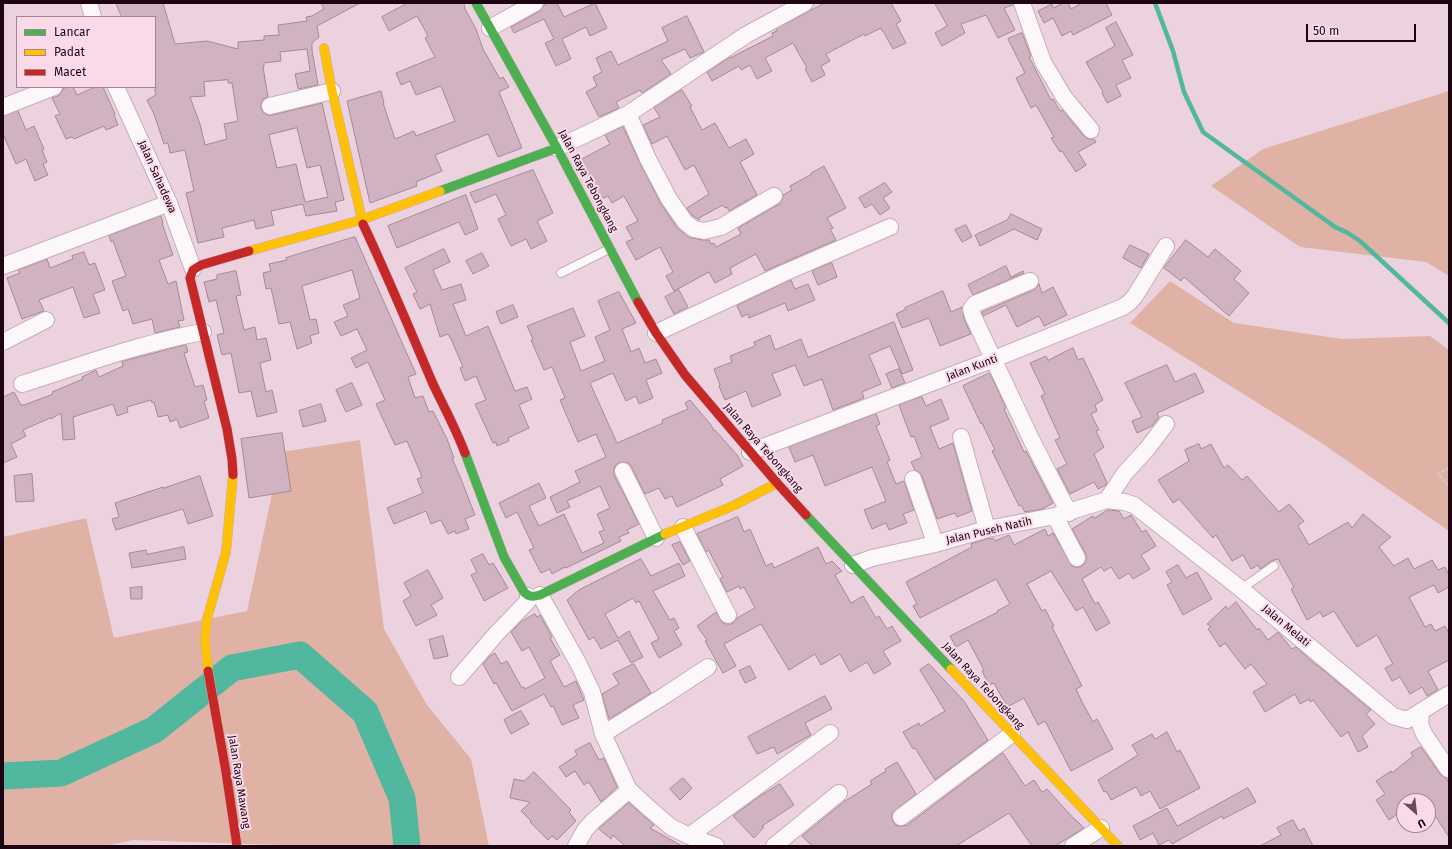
<!DOCTYPE html>
<style>
body{margin:0}
#map{position:relative;width:1452px;height:849px;overflow:hidden;background:#ecd2df;font-family:"Fira Sans",sans-serif}
canvas{display:block}
.frame{position:absolute;inset:0;border:4px solid #1e0513;pointer-events:none}
.legend{position:absolute;left:16px;top:16px;width:140px;height:72px;box-sizing:border-box;background:#fadae9;border:1px solid #a28593;margin:0;padding:5px 7px;list-style:none;font-size:12px;color:#1e0513}
.legend li{display:flex;align-items:center;gap:8px;height:20px}
.legend b{width:20px;border:1px solid #a28593}
.north{position:absolute;left:1396px;top:793px;width:40px;height:40px;box-sizing:border-box;background:#fadae9;border:1px solid #a28593;border-radius:50%;rotate:152deg;font-size:11px;font-weight:700;line-height:16px;text-align:center;color:#1e0513}
.north::after{content:'';display:block;margin:auto;width:14px;height:18px;background:#664d5a;clip-path:polygon(50% 0,100% 100%,50% 72%,0 100%)}
.scale{position:absolute;left:1306px;top:24px;width:110px;height:18px;box-sizing:border-box;border:2px solid #1e0513;border-top:0;padding-left:5px;font-size:12px;line-height:14px;white-space:nowrap;color:#1e0513;-webkit-text-stroke:3px #fadae9;paint-order:stroke}
</style>
<div id="map">
<canvas width="1452" height="849"></canvas>
<div class="frame"></div>
<ul class="legend">
<li><b style="height:5px;background:#4caf50"></b>Lancar</li>
<li><b style="height:5px;background:#ffc107"></b>Padat</li>
<li><b style="height:5px;background:#c62828"></b>Macet</li>
</ul>
<div class="north">U</div>
<div class="scale">50 m</div>
</div>
<script>
const c = document.querySelector('canvas').getContext('2d');
c.lineJoin = 'round';
function fillPath(path, color) { c.fillStyle = color; c.fill(path, 'evenodd'); }
function strokePath(path, color, width, dash) { c.strokeStyle = color; c.lineWidth = width; c.lineCap = dash ? 'butt' : 'round'; c.setLineDash(dash || []); c.stroke(path); }
function write(font, color, halo, rows, align = 'center') {
  c.font = font + ' "Fira Sans",sans-serif'; c.lineWidth = 4; c.setLineDash([]); c.textBaseline = 'middle'; c.strokeStyle = halo; c.fillStyle = color; for (const [text, x, y, turn = 0] of rows) {
    c.save(); c.translate(x, y); c.rotate((+turn || 0) * Math.PI / 180); c.textAlign = isNaN(turn) ? turn : align; if (halo) c.strokeText(text, 0, 0); c.fillText(text, 0, 0); c.restore();
  }
}
const green = new Path2D(`
 M1449,91V276L1426,262L1300,247L1211,186L1263,149Z
 M1170,281L1234,323L1342,339L1430,336L1449,350V531L1320,442L1130,323Z
 M360,440L384,629L427,705L471,759L489,846H310L133,840L106,846H3V537L86,518L114,638L247,611L281,452Z`);
const stream = new Path2D(`
 M1155,3L1173,51L1184,92L1203,132L1335,227L1348,233L1360,241L1449,323`);
const river = new Path2D(`
 M3,776L61,773L154,730L232,668L300,655L365,712L402,798L407,846`);
const building = new Path2D(`
 M116,3H163L175,44L207,41L238,49V42L264,40V36L279,35L278,25L307,21L306,17L312,16L324,9L321,3H360L317,26L319,37L312,43V50L318,85L298,89L295,74L310,71L307,49L280,52L281,61L264,63V67H263L268,97L263,99L261,104V108L263,112L267,115H272L322,103L344,200L335,202L337,211L306,216L303,204L271,211L274,225L256,229L254,220L222,228L224,237L198,243L186,193L194,191L185,150L170,153L168,143L164,144L154,114L147,100L156,95L155,91V17H122ZM228,80V83H232L238,121L224,124L227,139L205,145L200,124L190,97L205,96L204,82ZM297,128L307,168L320,165L328,197L305,202L296,164L277,168L269,135Z
 M408,3H464L465,9L476,29L483,49L500,79L503,77L509,87L499,92L522,148L498,157L488,134L435,155L442,171L416,182L417,186L370,203L347,101L381,91L384,103H383L395,139L414,131L416,136L455,121L441,86L416,95L410,81L401,85L396,73L435,57L425,38L428,36L417,16L389,31L382,17Z
 M546,3H557L564,17L595,3L607,28L590,36L586,27L562,39L571,59L556,66L545,43L554,39L544,19L514,33L511,27L540,11Z
 M825,3H891L901,21L896,24L906,43L893,49L883,31H882L881,28L865,36L864,34L826,54L830,61L821,66L825,75L812,82L805,69L807,68L793,43L765,58L772,71L757,79L750,65L741,70L739,66L712,81L707,72L730,57V58L773,36L772,33L777,31L776,29Z
 M935,3H1013V5L1004,8L1015,30L998,38L986,15L961,24L965,33L942,46L935,33L947,26Z
 M1063,3H1068L1071,9L1082,3H1106L1112,15L1073,35L1071,31L1062,36L1053,18L1044,23L1038,11L1052,4L1053,8Z
 M687,16L704,52L690,58L685,49L661,60L671,74L642,93L640,90L616,102L619,108L599,117L586,92L597,86L593,77L602,72L596,58L611,51L618,65L668,41L662,28Z
 M1116,22L1133,55L1122,60L1131,78L1116,85L1121,96L1107,103L1102,93L1103,92L1086,62L1115,46L1106,28Z
 M1022,33L1031,56L1029,57L1051,100L1053,99L1060,111L1062,110L1084,136L1088,139H1094L1096,142L1078,152L1086,165L1076,172L1062,151L1060,152L1051,138L1054,137L1036,105L1031,108L1016,78L1025,73L1008,39Z
 M68,87H73L77,95L95,87H103L115,114L114,115L118,125L106,130L104,126L74,139L72,137L66,139L55,116L60,114L52,98L58,96L61,93L63,89Z
 M682,90L692,106L690,107L702,130L715,123L729,148L746,139L754,154L740,162L757,195L729,211L727,207L725,208L723,205L699,218V220L692,215L687,208L709,194L694,165L685,170L667,136L652,144L643,125L660,117L654,108Z
 M18,111L26,130L34,126L44,149L42,150L47,162L43,164L48,175L35,181L26,159L16,164L3,134V116Z
 M623,127L640,163L661,204L677,228L688,237L702,240H709L711,244L714,243L716,247L741,234L738,228L779,204L782,200L783,195L792,190L790,186L812,174L811,173L824,166L846,208L827,218L833,228L830,229L836,240L765,271L756,254L730,268L732,274L715,283L709,272L674,291L666,276L673,272L660,247L636,260L626,242L633,239L626,227L638,221L624,196L612,203L608,196L602,199L580,160L610,144L605,135Z
 M533,170L553,213L537,221L547,241L531,249L526,239L511,246L498,219L506,215L496,194L475,203L470,193Z
 M885,183L892,192L883,198L890,208L880,215L872,204L865,208L859,198Z
 M466,195L478,229L465,235L459,222L397,248L388,226Z
 M1011,214L1042,229L1037,240L1014,229L980,246L975,235L1007,220Z
 M161,216L163,223H162L173,255L159,260L168,284L176,281L184,320L178,321L180,327L155,333L152,319L133,324L128,309L123,311L112,281L126,276L113,241L111,242L109,236Z
 M966,225L972,237L962,242L955,230Z
 M355,237L416,374L408,377L415,398L423,396L429,412L433,411L447,439L454,458H452L461,479L475,515L465,519L469,529L456,534L455,531L448,534L441,520L431,524L426,511L394,524L387,508L423,493L417,479L422,477L407,441L395,445L376,404L385,400L368,362L356,368L351,358L367,350L357,329L341,336L334,322L348,316L343,305L360,298L352,270L302,286L310,320L316,319L319,333L310,336L312,343L297,349L290,322L279,324L271,288L266,289L263,273L271,271L269,264L287,260L286,258Z
 M1186,240L1208,257L1215,249L1241,271L1234,279L1249,293L1229,316L1184,277L1181,281L1164,268Z
 M1130,245L1149,254L1141,268L1123,258Z
 M444,249L450,262L433,270L442,290L461,284L466,300L453,304L466,336L488,326L515,391L527,387L532,399L519,405L529,428L508,438L509,441L497,446L496,442L493,443L475,404L486,400L476,376L465,381L460,368L463,367L451,339L448,334L440,337L430,304L420,309L413,294L417,292L405,268Z
 M84,252L89,265L95,263L105,290L93,294L100,313L84,318L73,287L39,300L44,311L22,319L7,278L20,273L18,270L47,259L50,268L73,259L72,256Z
 M482,253L489,266L473,274L466,261Z
 M832,263L837,277L818,285L812,271Z
 M1006,266L1011,277L1023,271L1024,273L973,295L968,285Z
 M236,271L241,295L236,296L244,330L255,327L257,340L266,338L271,360L260,363L266,392L272,390L277,412L257,417L251,391L239,393L231,353L222,355L217,335L224,333L216,300L209,302L204,282L217,279V275Z
 M791,280L795,289L808,284L815,300L788,311L785,303L749,318L748,314L742,317L737,306Z
 M1039,284L1042,293L1053,287L1067,315L1044,326L1039,316L1017,327L1006,305L983,316L982,312L1034,290Z
 M679,290L688,307L674,314L665,297Z
 M943,291L951,312L962,307L964,319L971,334L940,346L929,318L902,328L896,314L906,309L905,308Z
 M619,292L636,323L622,329L631,352L639,348L645,363L656,359L662,373L646,380L653,398L639,404L636,396L626,401L613,373L590,383L617,443L663,423L662,420L688,409L685,403L690,400L711,425L714,431L715,430L737,455L743,466L720,479L723,485L677,507L672,496L665,499L659,488L645,494L631,466L629,463L624,462L618,463L615,466L614,470V475L639,524L627,530L629,533L619,537L621,541L566,568L565,567L552,574L550,569L541,573L529,550L534,548L517,512L506,518L499,503L539,483L546,498L529,506L539,526L564,514L582,553L604,543L599,532L604,530L597,514L610,508L600,486L567,501L570,507L557,513L550,497L580,482L575,471L606,457L596,434L578,442L560,400L565,398L552,367L544,370L531,340L533,339L527,326L573,308L585,336L570,342L581,371L605,361L595,337L610,330L598,301Z
 M513,305L518,317L501,324L496,312Z
 M894,322L913,370L902,374L890,346L869,355L881,384L862,392L864,398L833,410L822,379L804,386L795,365L772,374L781,395L752,407L746,391L725,400L719,386L720,385L714,369L732,362L730,356L755,346L754,342L770,335L775,350L801,339L808,357Z
 M186,345L188,352L184,353L195,387L203,385L207,400L204,401L209,418L180,428L177,419L170,422L168,415L158,417L154,402L152,403L151,400L127,407L128,412L117,416L113,404L73,417L75,439L63,440L61,413L51,419L50,418L23,430L26,436L11,444L17,457L3,463V397L14,392L21,405H24L53,394L52,392L83,379L82,377L96,370L99,377L123,366L122,362Z
 M1073,348L1078,360L1083,358L1103,400L1095,405L1097,411L1091,414L1099,430L1096,431L1104,447L1094,454L1107,483L1106,485L1098,489L1094,482L1070,494L1057,469L1067,464L1055,440L1060,438L1041,396L1045,394L1030,363L1046,356L1048,360Z
 M1167,365L1175,382L1195,373L1204,392L1157,413L1159,417L1152,426L1137,433L1132,421L1142,417L1125,383Z
 M899,369L905,383L892,388L886,374Z
 M990,373L1006,408L1004,409L1024,452L1026,451L1053,503L1042,509L1025,512L1021,505L1019,506L992,451L995,450L982,423L981,424L963,386Z
 M352,383L362,405L346,412L336,390Z
 M922,397L926,406L941,399L949,419L930,427L939,449L953,443L972,511L957,517L955,513L937,519L922,476L919,472L915,470L911,462L922,457L914,436L911,437L899,405Z
 M321,404L326,421L303,427L299,411Z
 M876,414L880,424L876,426L890,460L887,462L896,484L904,481L914,510L903,514L907,523L889,530L886,523L872,529L864,510L886,501L872,467L825,486L813,455L795,462L789,447Z
 M282,433L291,491L249,498L241,439Z
 M1199,444L1201,449L1211,444L1224,468L1228,465L1242,480L1247,476L1279,512L1289,504L1304,521L1298,526L1309,545L1348,522L1352,528L1363,514L1391,537L1379,547L1394,566L1408,558L1414,569L1432,560L1438,570L1445,567L1449,575V587L1438,593L1434,585L1409,597L1425,627L1431,624L1435,631L1445,626L1449,634V660L1428,671L1438,690L1427,696L1422,687L1410,694L1400,677L1392,681L1385,668L1393,664L1377,635L1357,647L1334,611L1323,617L1320,612L1307,620L1291,589L1294,587L1278,559L1271,561L1260,569L1258,565L1251,569L1243,555L1232,561L1216,535L1213,538L1179,499L1173,503L1158,480L1189,461L1185,450Z
 M32,474L34,501L16,502L14,476Z
 M200,476L213,516L188,524L183,509L116,530L112,519L119,517L115,503L163,487V488Z
 M1108,510L1119,511L1124,519L1131,515L1142,532L1146,530L1156,546L1141,555L1150,569L1133,579L1129,573L1119,579L1111,567L1104,571L1101,567L1082,579L1095,604L1098,602L1110,623L1096,631L1083,607L1076,611L1051,571L1027,584L1042,611L1045,609L1054,626L1052,627L1082,686L1076,689L1082,702L1093,722L1097,719L1113,749L1071,771L1045,721L1038,725L1024,698L1007,707L994,683L989,685L982,671L984,670L968,640L956,647L950,636L998,612L997,611L1010,604L996,579L920,618L913,606L917,604L906,582L972,547L971,544L990,538V539L993,538L995,541L1009,535L1014,545L1045,529L1048,536L1053,533L1072,566L1076,567H1081L1085,563L1086,558V554L1072,529L1093,516L1094,518Z
 M738,517L744,532L750,529L766,566L772,563L774,568L818,547L826,564L832,561L842,571L835,575L851,603L863,596L876,618L879,616L887,629L892,626L901,641L883,651L891,664L874,674L867,662L850,672L840,654L821,665L815,654L789,670L761,624L724,644L736,666L723,673L705,641L707,640L697,626L716,612L723,623L727,624H732L737,618L755,608L744,587L740,589L739,586L727,592L720,579L723,577L711,555L709,550L706,552L697,534Z
 M680,542L690,561L683,565L672,545Z
 M184,547L186,559L132,568L129,553L146,550L147,554Z
 M483,554L489,565L493,563L508,588L484,601L471,575L477,572L471,560Z
 M641,559L651,576L679,563L685,576L653,591L670,620L674,618L679,628L674,631L682,645L659,658L651,643L659,639L639,601L636,603L633,598L605,614L618,638L629,631L643,657L631,663L618,640L601,649L594,637L589,640L567,600L579,590Z
 M1178,565L1186,578L1197,572L1212,599L1183,615L1167,585L1172,582L1166,572Z
 M428,570L443,598L431,605L437,615L416,626L403,601L411,596L404,583Z
 M142,587V599H131L130,588Z
 M1236,602L1257,630L1259,628L1268,640L1278,632L1292,649L1296,647L1316,665H1317L1371,710L1366,714L1375,724L1362,736L1368,747L1358,752L1348,732L1341,737L1313,700L1310,702L1309,699L1300,704L1295,694L1265,712L1253,692L1267,684L1251,664L1245,669L1225,643L1220,647L1208,629L1211,627L1207,624L1226,606L1228,609Z
 M535,614L537,617L540,615L552,637L550,638L560,655L550,661L564,687L576,681L584,700L573,705L579,718L562,725L553,706L551,707L544,694L512,711L496,683L494,684L483,664L490,656L495,653L501,664L507,661L522,688L524,687L525,689L545,678L529,647L522,651L511,632L521,622Z
 M443,636L448,656L434,659L429,640Z
 M634,664L651,693L609,719L602,694L619,684L613,674Z
 M929,664L964,701L988,740L935,780L915,748L913,749L903,732L919,723L920,726L945,711L920,670Z
 M750,666L756,678L745,683L739,671Z
 M825,696L832,709L805,723L811,735L777,754L774,747L757,754L748,737Z
 M521,711L529,724L511,734L504,720Z
 M1167,732L1177,752L1180,750L1200,788L1160,809L1150,791L1141,796L1136,787L1111,800L1106,791L1104,792L1098,780L1138,755L1132,745L1152,734L1155,739Z
 M590,743L599,760L604,758L617,787L601,802L589,782L584,785L575,771L566,777L559,767L577,755L575,751Z
 M1421,747L1440,774L1446,778L1449,782V837L1428,805V801H1404V809L1389,820L1376,800L1385,794L1376,781L1391,771L1392,773L1413,756L1411,753Z
 M1003,753L1025,786L1034,780L1042,792L1047,789L1074,819H1075L1084,828L1055,846H1032L1009,813L956,846H812L802,836L845,801L872,784L870,781L886,771L885,769L897,762L916,794L892,813V818L893,822L897,826H902L907,825Z
 M534,772L571,810L569,812L576,821L557,840L552,836L548,840L530,822L531,821L521,811L530,802L510,798L514,779L524,781Z
 M683,778L692,788L680,800L670,789Z
 M780,784L794,805L762,826L764,827L754,838L733,816L760,796Z
 M1248,788L1256,802L1223,819L1222,816L1172,844L1169,840L1159,845L1153,833L1140,840L1133,826L1167,808L1177,826Z
 M629,803L654,825L650,828L682,846H625L613,835L611,839L599,829Z
 M1293,820L1299,831L1304,828L1313,846H1260L1281,835L1277,828Z`);
const path = new Path2D(`
 M1449,468L1438,474L1449,485`);
const lane = new Path2D(`
 M561,273L609,249
 M1241,589L1274,566`);
const street = new Path2D(`
 M89,3L93,17
 M1022,3L1043,62L1064,97L1091,130
 M490,28L535,3
 M116,87L169,203L193,269
 M270,106L332,91
 M3,107L54,87
 M628,114L648,159L669,199L685,222L694,229L704,231L721,227L774,196
 M557,148L628,114L746,35L805,3
 M3,266L169,203
 M1030,281L975,304L971,309L973,316L1031,439L1069,513
 M656,333L784,273L890,227
 M3,342L46,320
 M22,384C82,365 141,343 203,332
 M961,437L987,529
 M750,452L994,359L1123,307L1130,302L1135,296L1166,246
 M623,471L656,538
 M913,479L931,531L935,544
 M1107,500L1125,473L1147,449L1166,424
 M1055,516L1077,558
 M683,527L728,615
 M853,565L872,558L935,544L987,529L1055,516L1107,500L1124,502L1134,505L1241,589L1393,716L1407,720L1449,694
 M540,595L578,663L592,692L603,734L629,790L651,810L671,827L689,836L716,846
 M459,677L497,633L528,601V596
 M1421,712L1420,724L1424,734L1448,769
 M603,734L664,696L708,667
 M901,817L1012,734
 M689,836L830,733
 M576,846L585,830L593,821L629,790
 M774,846L839,793
 M1073,846L1101,828`);
const fast = new Path2D(`
 M476,3L557,148L638,302
 M440,191L557,148
 M465,453L504,557L524,592C529,597 533,597 540,595L665,534
 M806,515L951,669`);
const slow = new Path2D(`
 M324,48L332,91L363,224
 M249,251L361,220L440,191
 M665,534L735,505L777,483
 M951,669L1118,846
 M208,671L205,640L207,619L226,552L233,475`);
const jam = new Path2D(`
 M363,224C388,277 410,330 433,384C444,407 456,429 465,453
 M638,302L656,333L685,375L777,483L806,515
 M233,475L232,459L227,429L190,278L193,270L201,265L249,251
 M208,671L226,772L237,846`);
const streetNames = [
 ["Jalan Sahadewa",157,177,66],
 ["Jalan Raya Tebongkang",588,181,62],
 ["Jalan Kunti",972,368,-21],
 ["Jalan Raya Tebongkang",763,448,49],
 ["Jalan Puseh Natih",989,531,-13],
 ["Jalan Melati",1286,626,40],
 ["Jalan Raya Tebongkang",983,686,47],
 ["Jalan Raya Mawang",239,782,81]
];
fillPath(green, '#e0b1a5');
strokePath(stream, '#51b79f', 4.5);
strokePath(river, '#51b79f', 27);
fillPath(building, '#d0b2c1');
strokePath(building, '#a38a97', 1);
strokePath(lane, '#c6acb8', 10);
strokePath(street, '#c6acb8', 18);
strokePath(fast, '#c6acb8', 10);
strokePath(slow, '#c6acb8', 10);
strokePath(jam, '#c6acb8', 10);
strokePath(path, '#d2cace', 2.5, [3, 2]);
strokePath(lane, '#fcf8fa', 8);
strokePath(street, '#fcf8fa', 16);
strokePath(fast, '#4caf50', 9);
strokePath(slow, '#ffc107', 9);
strokePath(jam, '#c62828', 9);
write('11px', '#1e0513', '#fadae9', streetNames);
</script>
